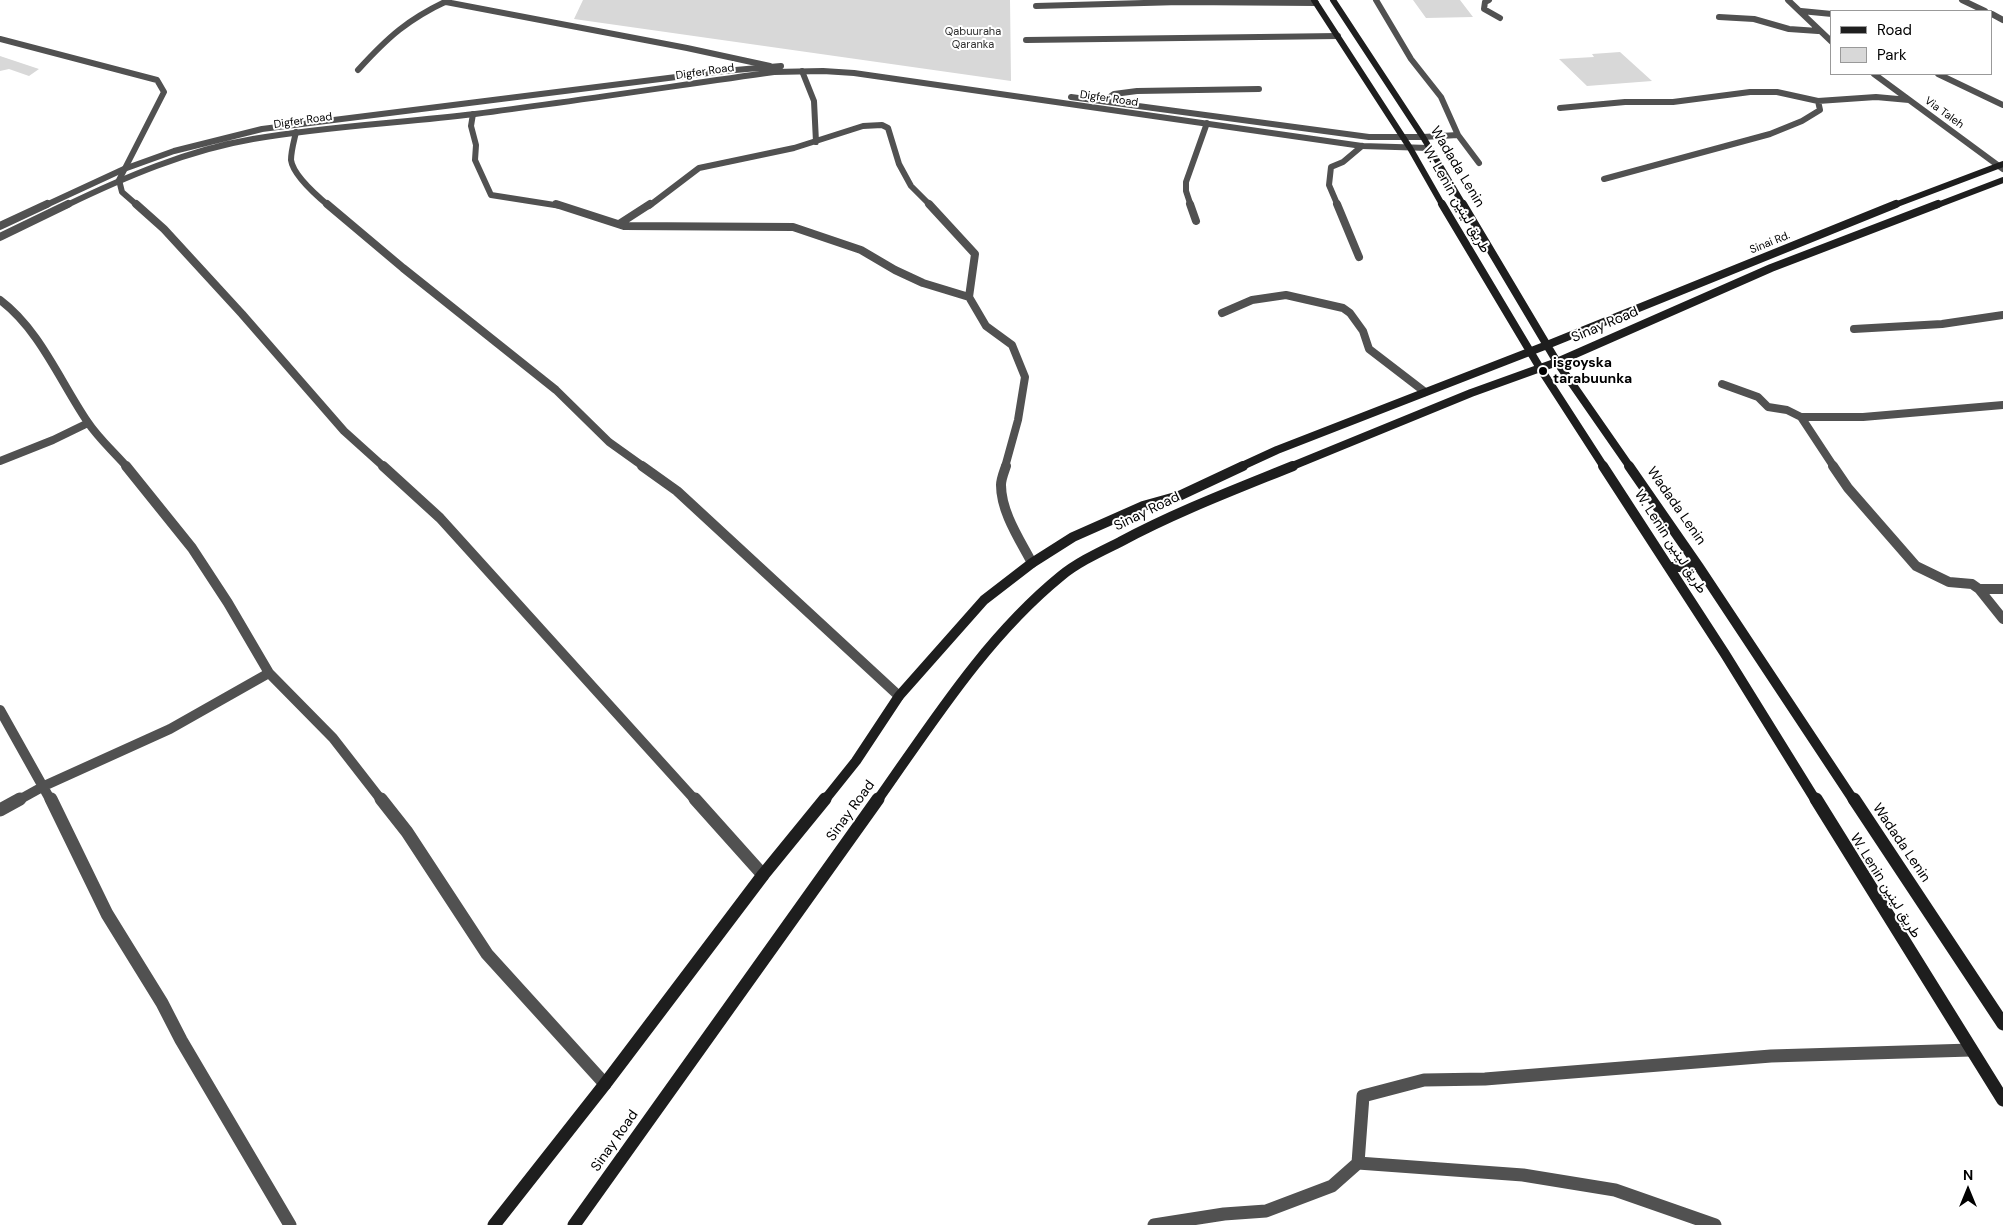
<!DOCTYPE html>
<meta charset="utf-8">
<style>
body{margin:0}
#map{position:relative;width:2003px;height:1225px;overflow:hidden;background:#fff;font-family:"DM Sans",sans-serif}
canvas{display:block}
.legend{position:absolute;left:1830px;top:10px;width:162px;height:65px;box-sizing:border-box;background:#fff;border:1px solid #999;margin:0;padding:6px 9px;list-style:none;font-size:15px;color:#000}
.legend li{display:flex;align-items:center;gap:10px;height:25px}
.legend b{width:25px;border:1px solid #999}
.north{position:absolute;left:1943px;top:1165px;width:50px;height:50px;-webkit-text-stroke:4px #fff;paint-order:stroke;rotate:0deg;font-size:14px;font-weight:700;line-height:20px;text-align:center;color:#000}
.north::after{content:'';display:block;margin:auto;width:18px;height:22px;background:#000;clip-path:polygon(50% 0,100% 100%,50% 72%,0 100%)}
</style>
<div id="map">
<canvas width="2003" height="1225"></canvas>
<ul class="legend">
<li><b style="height:6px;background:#1e1e1e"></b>Road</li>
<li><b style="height:14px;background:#d8d8d8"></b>Park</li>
</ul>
<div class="north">N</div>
</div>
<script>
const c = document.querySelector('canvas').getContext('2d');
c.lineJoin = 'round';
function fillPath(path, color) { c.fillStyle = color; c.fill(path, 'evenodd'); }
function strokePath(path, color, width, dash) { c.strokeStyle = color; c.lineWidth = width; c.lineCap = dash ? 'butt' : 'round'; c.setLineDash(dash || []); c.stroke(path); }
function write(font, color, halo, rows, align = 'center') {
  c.font = font + ' "DM Sans",Vazirmatn,sans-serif'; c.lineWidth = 4; c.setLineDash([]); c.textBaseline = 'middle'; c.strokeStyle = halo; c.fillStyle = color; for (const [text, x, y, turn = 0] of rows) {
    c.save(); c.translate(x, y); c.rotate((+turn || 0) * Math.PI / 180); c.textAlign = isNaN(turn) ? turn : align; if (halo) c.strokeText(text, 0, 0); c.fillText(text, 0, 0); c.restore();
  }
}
const green = new Path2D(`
 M583,0H1010L1011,81L574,19Z
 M1413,0H1460L1473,17L1426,18Z
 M1620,52L1652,81L1587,86L1559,59L1594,57L1592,54Z
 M0,56L39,69L29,76L9,69L0,71Z`);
const minorFar3 = new Path2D(`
 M1376,0L1411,59L1441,97L1458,135L1423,137
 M1489,0L1485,2L1484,9L1500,18
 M1788,0L1832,42
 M1962,0L1985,11
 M446,2L687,48L770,66
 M1036,6L1180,2L1316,3
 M1801,11L1832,14
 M1992,14L2003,20
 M1719,17L1754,19L1789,29L1818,31
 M0,39L157,80L164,92L119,180L122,192L138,206
 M1026,40L1338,36
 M358,70C388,37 408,19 449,0
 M802,71L814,101L816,142
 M1874,74L2003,169
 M1938,74L2003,105
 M1104,101L1114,94L1137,91L1259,89
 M1560,108L1625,102H1673L1750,92H1777L1818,101L1876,97L1909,100
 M473,114L471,126L476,145L475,160L491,195L561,206
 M296,132C294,141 291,151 291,160C293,175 317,196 329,206
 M1458,135L1479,163
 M1604,179L1770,134L1802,121L1820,110L1818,101
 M649,206L699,168L794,148L863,126L882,125L888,128L899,164L911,186L931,206
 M1191,206L1186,191V182L1207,123
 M1338,206L1329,185L1331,167L1343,162L1362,146`);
const minorFar2 = new Path2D(`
 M136,204L164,229L242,314L344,431L384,467
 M327,204L403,268L556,390L609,442L644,467
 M556,204L624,226L793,227L861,250L895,270L923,283L969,297L986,326L1012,345L1025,377L1018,420L1005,467
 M929,204L975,254L969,297
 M1190,204L1196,221
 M1337,204L1359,257
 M619,224L650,204
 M0,300C39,329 60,381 87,421C98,438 114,452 127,467
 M1222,313L1252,300L1286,295L1343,308L1350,313L1363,331L1369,349L1425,392
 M1854,329L1942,324L2003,315
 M1722,384L1758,397L1768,407L1787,410L1801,417H1863L2003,405
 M1801,417L1834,467
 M0,461L53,440L88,423`);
const minorFar1 = new Path2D(`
 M126,466L192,548L228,603L269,673L333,738L382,801
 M383,466L440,518L696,801
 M642,466L677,491L899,696
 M1006,466C1004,472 1001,479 1001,485C1001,512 1020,540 1032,563
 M1833,466L1848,488L1916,566L1949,582L1972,584L1979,589H2003
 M1979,589L2003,619
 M0,710L51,801
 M17,801L44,786L170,729L269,673`);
const minor = new Path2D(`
 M51,799L107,914L162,1003L181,1040L290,1225
 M381,799L407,832L487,954L605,1084
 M695,799L763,875
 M0,810L20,799
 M1358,1163L1363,1096L1424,1080L1485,1079L1771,1056L1971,1050
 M1154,1225L1224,1214L1266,1211L1332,1186L1358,1163L1523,1175L1615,1190L1715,1225`);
const tertiaryFar1 = new Path2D(`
 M1071,97L1369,137H1423
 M44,206L124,169L174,151L262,129L724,71L781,66
 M65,206C125,177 188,150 253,139C327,126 401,123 475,114C575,101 674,86 774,72L823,71L854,73L1362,146L1429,148`);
const tertiary = new Path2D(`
 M0,226L47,204
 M0,237L68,204`);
const secondaryFar3 = new Path2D(`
 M1314,0L1410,148L1443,206
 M1333,0L1423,137L1464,206
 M1892,206L2003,164
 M1935,206L2003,180`);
const secondaryFar2 = new Path2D(`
 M1442,204L1540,368L1604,467
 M1463,204L1557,362L1630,467
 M1240,467L1277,450L1547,345L1896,204
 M1290,467L1471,393L1557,362L1771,268L1938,204`);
const secondaryFar1 = new Path2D(`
 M1603,466L1725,654L1816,801
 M1629,466L1699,567L1854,801
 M1670,567H1699
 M824,801L856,761L899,696L984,600L1032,563L1073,537L1143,506L1179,496L1243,466
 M877,801C932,723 986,637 1061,576C1078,562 1100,552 1120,542C1176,512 1234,490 1293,466`);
const secondary = new Path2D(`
 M1816,799L2003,1100
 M1854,799L2003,1024
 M494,1225L605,1084L763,875L825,799
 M574,1225L878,799`);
const markers = [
 [1543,371,5,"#000"]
];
const farParknames = [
 ["Qabuuraha",973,32],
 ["Qaranka",973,45]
];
const farStreetnames = [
 ["Digfer Road",705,72,-8],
 ["Digfer Road",1109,99,8],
 ["Via Taleh",1944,113,36],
 ["Digfer Road",303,121,-8],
 ["Sinai Rd.",1770,243,-22]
];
const streetNames = [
 ["Wadada Lenin",1457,167,59],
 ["W. Lenin طريق لينين",1456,200,60],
 ["Sinay Road",1605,325,-23],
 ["Wadada Lenin",1676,506,55],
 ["Sinay Road",1147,512,-26],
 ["W. Lenin طريق لينين",1670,542,57],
 ["Sinay Road",851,811,-54],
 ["Wadada Lenin",1901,843,56],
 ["W. Lenin طريق لينين",1885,886,58],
 ["Sinay Road",615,1141,-55]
];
const poiNames = [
 ["isgoyska",1553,363],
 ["tarabuunka",1553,379]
];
fillPath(green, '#d8d8d8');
strokePath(minorFar3, '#515151', 6);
strokePath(minorFar2, '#515151', 8);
strokePath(minorFar1, '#515151', 10);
strokePath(minor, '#515151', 13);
strokePath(tertiaryFar1, '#515151', 6);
strokePath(tertiary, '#515151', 8);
strokePath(secondaryFar3, '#1e1e1e', 6);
strokePath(secondaryFar2, '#1e1e1e', 8);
strokePath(secondaryFar1, '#1e1e1e', 10);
strokePath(secondary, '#1e1e1e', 13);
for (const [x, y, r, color] of markers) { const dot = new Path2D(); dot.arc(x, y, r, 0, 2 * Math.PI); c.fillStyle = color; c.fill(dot); strokePath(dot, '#fff', 2); }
write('11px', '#2f2f2f', '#fff', farParknames);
write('11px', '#000', '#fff', farStreetnames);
write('14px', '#000', '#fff', streetNames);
write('bold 14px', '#000', '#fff', poiNames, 'left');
</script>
